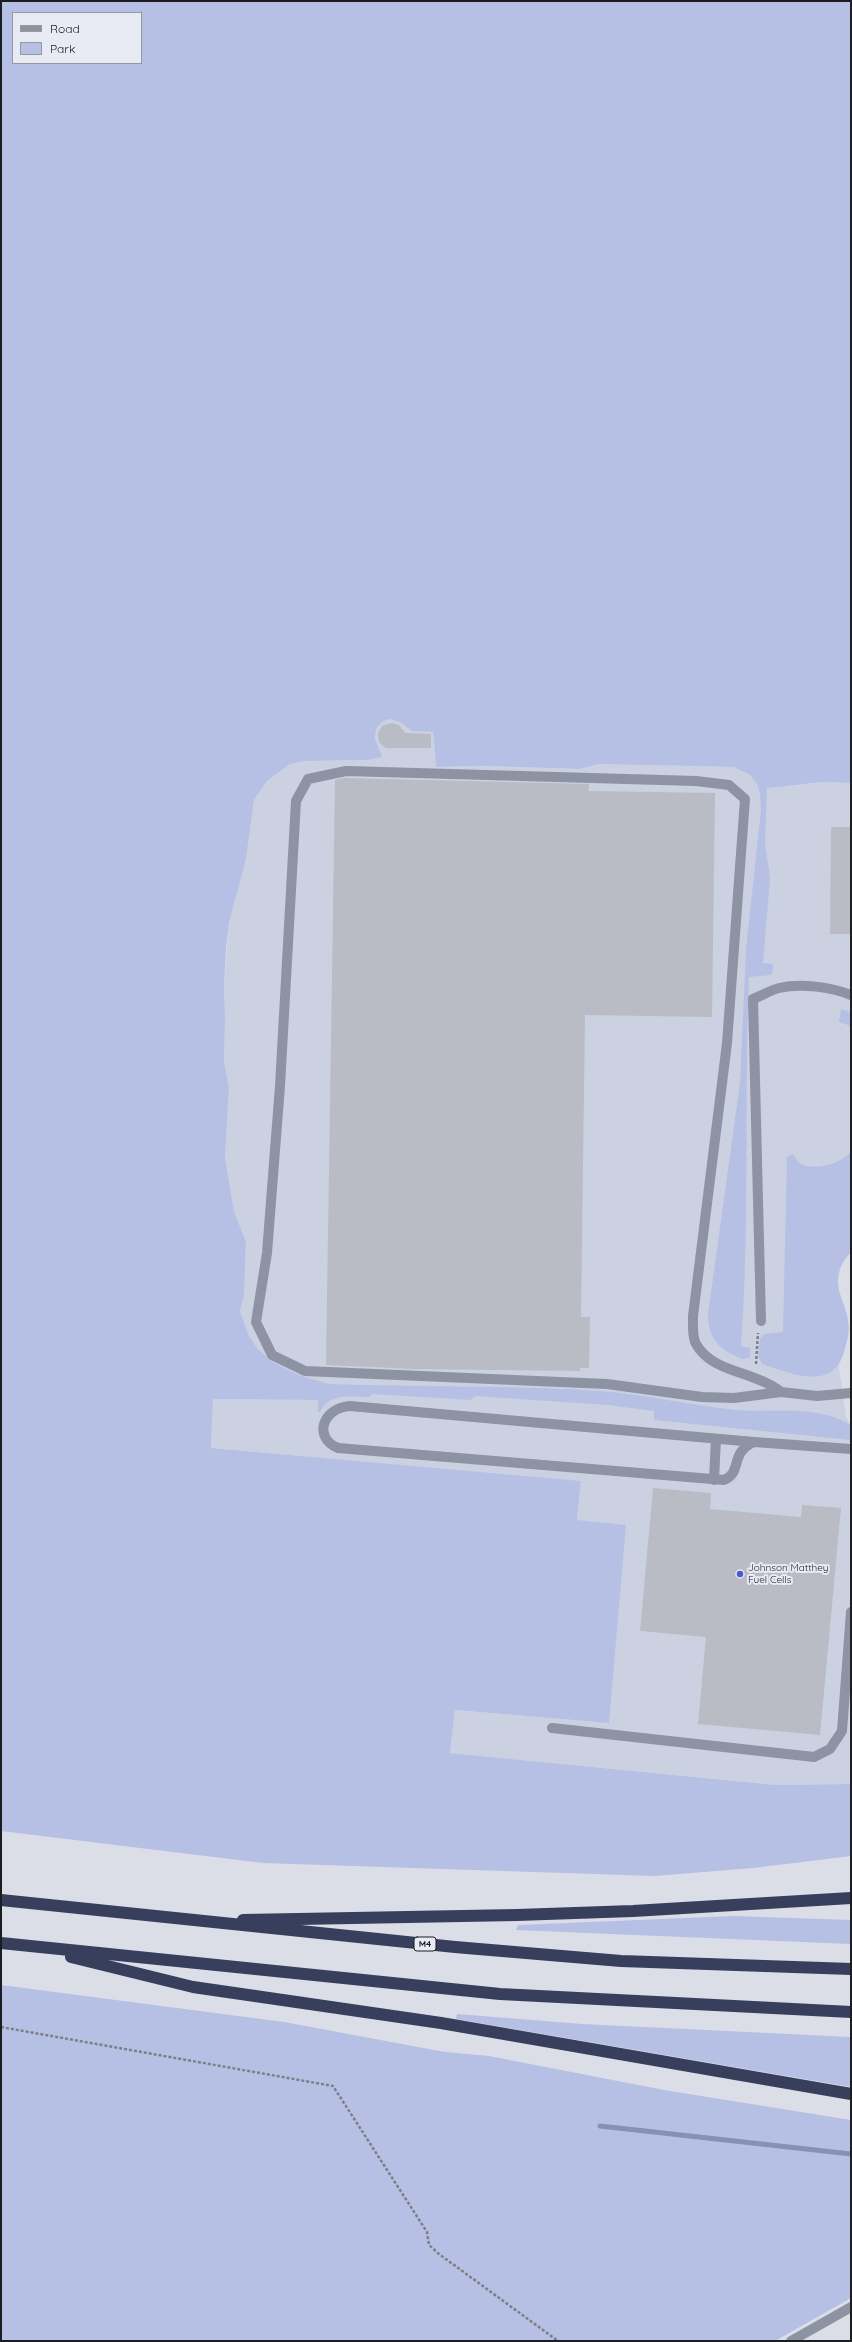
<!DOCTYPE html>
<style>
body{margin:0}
#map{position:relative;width:852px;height:2342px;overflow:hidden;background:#dbdee7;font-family:Quicksand,sans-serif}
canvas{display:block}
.frame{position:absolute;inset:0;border:2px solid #1c1d20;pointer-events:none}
.legend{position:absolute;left:12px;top:12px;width:130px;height:52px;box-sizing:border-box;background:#e9ebf4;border:1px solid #97999f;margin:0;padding:5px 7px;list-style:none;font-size:12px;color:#1c1d20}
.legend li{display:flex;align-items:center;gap:8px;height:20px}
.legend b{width:20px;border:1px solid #97999f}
</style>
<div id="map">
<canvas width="852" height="2342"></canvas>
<div class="frame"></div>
<ul class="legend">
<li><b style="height:5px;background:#8e93a3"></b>Road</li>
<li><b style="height:11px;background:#b5c0e4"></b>Park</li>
</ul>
</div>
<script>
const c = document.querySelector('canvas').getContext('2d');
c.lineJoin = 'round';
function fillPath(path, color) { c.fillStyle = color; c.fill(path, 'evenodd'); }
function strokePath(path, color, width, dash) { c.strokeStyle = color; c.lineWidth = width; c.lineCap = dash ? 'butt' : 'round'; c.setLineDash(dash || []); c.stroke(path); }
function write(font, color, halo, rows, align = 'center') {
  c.font = font + ' Quicksand,sans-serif'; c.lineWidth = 4; c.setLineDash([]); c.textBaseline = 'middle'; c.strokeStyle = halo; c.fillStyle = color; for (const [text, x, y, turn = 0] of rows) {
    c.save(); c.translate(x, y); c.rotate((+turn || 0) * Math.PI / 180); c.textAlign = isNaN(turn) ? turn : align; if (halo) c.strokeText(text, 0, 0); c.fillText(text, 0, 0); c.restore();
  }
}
const built = new Path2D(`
 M389,719L400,722L412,731L433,732L436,767L487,766L580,769L599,764L734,767L750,775L807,784L823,782L851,783V1252L842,1263L834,1295L845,1333L839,1368L846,1417L851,1425V1784L776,1785L450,1753L455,1710L609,1723L577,1520L581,1482L211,1448L213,1399L318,1400L319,1381L299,1375L273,1362L258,1349L249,1336L240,1311L244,1296L246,1242L234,1211L225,1158L229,1088L224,1061L225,1019L224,985L229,923L246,859L254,800L267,781L290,764L304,761L367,760L378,747L375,739L376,729L382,722Z`);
const green = new Path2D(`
 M1,1H851V783L823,782L767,788L765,843L770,878L763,963L773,964V972L771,975L749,977C744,1100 750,1223 741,1346L750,1348V1357L743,1359C720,1351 708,1338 708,1314L740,1083L746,949L761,810L760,794L757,784L750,775L734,767L599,764L580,769L487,766L436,767L433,732L412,731L400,722L389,719L382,722L376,729L375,739L382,757L367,760L304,761L290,764L267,781L254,800L246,859L229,923L226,948L224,985L225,1019L224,1061L229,1088L225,1158L234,1211L246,1242L244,1296L240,1311L249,1336L258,1349L273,1362L299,1375L329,1384C419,1387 510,1385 601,1391C647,1395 691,1405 736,1410C774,1413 817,1404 851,1425V1440L654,1420V1411L608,1405L475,1396L471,1400L372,1394L370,1397C350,1397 330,1392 320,1412H318V1400L213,1399L211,1448L581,1481L577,1520L626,1525L609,1723L455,1710L450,1753L776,1785L851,1784V1856L753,1868L655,1876L263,1863L1,1831ZM13,13H141V63H13Z
 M841,1009L851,1012V1028L848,1025L839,1022Z
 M851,1151V1252C844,1260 838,1268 838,1279C837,1294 847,1307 848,1321C850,1331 848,1338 845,1348C835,1393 793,1374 762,1364L758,1356L760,1338L765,1334L783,1332L787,1157L793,1154C796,1158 798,1162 801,1164C816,1171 843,1163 851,1151Z
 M734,1916L851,1920V1944L516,1930L518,1925Z
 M1,1985L284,2022L445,2052L489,2056L664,2090L851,2120V2298L775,2341H1Z
 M457,2014L582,2024L851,2037V2087L456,2019Z`);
const stream = new Path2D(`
 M600,2126L851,2154`);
const building = new Path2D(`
 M391,723L399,725L405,733L431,734V748H386L379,742L378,734L382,726Z
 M344,778L589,784V791L715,793L712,1017L585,1015L581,1317H590L589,1368H580V1371L415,1369L326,1365L335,780Z
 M831,827H851V934H830Z
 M653,1488L711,1493L710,1509L801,1517L802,1505L841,1508L820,1735L698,1724L706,1637L640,1631Z`);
const path = new Path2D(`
 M756,1364L758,1333
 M1,2027L333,2086L427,2232L429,2245L439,2254L558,2341`);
const minor = new Path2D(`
 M761,1321L753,999C761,996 771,990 779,988C801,983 831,987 851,995
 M781,1392C755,1371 712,1373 696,1344C692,1337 693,1324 693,1316L727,1043L745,799L729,785L696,781L346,771L308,779L296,801L280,1086L267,1253L256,1322L272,1355L305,1371L607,1384L702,1397L734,1398L781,1392L817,1396L851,1393
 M350,1406L754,1442C729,1453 743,1472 724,1480L338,1448C313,1438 322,1408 350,1406Z
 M754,1442L851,1449
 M714,1480L716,1439
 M552,1728L814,1757L830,1749L842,1731L851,1612
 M791,2341L851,2307`);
const highway = new Path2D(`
 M1,1900L455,1947L621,1961L851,1969
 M243,1920L517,1915L633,1911L851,1898
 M1,1943L500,1994L851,2012
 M71,1957L193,1987L441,2023L851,2094`);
const markers = [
 [740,1574,4,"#485acf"]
];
const shields = [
 [425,1944,22]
];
const shieldNames = [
 ["M4",425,1944]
];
const poiNames = [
 ["Johnson Matthey",748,1568],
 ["Fuel Cells",748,1580]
];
fillPath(built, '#ccd1e1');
fillPath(green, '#b5c0e4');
strokePath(stream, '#8791b4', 5);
fillPath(building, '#b9bcc4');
strokePath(path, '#7d7f85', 2.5, [3, 2]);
strokePath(minor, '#8e93a3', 10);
strokePath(highway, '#373f5d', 12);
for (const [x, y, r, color] of markers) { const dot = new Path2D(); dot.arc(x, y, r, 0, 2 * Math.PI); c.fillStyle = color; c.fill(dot); strokePath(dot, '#e9ebf4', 1.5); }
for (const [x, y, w] of shields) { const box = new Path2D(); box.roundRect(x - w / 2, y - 7, w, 14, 3); c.fillStyle = '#e9ebf4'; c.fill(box); strokePath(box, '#1c1d20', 1); }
write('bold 9px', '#1c1d20', null, shieldNames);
write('10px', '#1c1d20', '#e9ebf4', poiNames, 'left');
</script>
